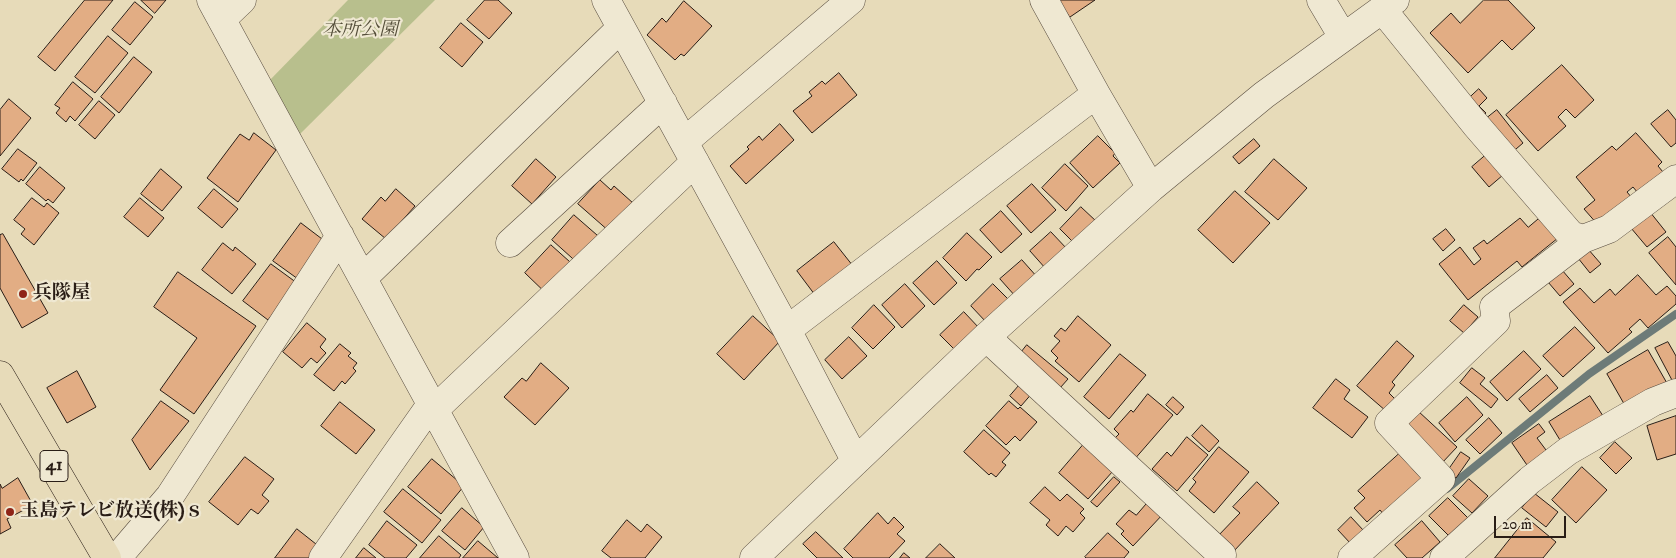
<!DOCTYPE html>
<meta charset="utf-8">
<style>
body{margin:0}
#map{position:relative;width:1676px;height:558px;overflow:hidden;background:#e7dbb9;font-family:"IM FELL DW Pica",serif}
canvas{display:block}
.scale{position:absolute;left:1494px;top:516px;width:72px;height:22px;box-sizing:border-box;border:2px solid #291d16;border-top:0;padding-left:6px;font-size:15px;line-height:18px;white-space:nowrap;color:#291d16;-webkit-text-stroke:4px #efe8d2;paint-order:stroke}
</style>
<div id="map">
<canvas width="1676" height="558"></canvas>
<div class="scale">20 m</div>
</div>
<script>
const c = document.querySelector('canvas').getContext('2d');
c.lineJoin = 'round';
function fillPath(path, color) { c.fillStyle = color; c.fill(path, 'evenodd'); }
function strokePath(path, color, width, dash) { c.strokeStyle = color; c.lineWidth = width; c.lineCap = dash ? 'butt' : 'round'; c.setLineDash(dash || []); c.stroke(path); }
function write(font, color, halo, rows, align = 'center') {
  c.font = font + ' "IM FELL DW Pica","Noto Serif JP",serif'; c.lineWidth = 4.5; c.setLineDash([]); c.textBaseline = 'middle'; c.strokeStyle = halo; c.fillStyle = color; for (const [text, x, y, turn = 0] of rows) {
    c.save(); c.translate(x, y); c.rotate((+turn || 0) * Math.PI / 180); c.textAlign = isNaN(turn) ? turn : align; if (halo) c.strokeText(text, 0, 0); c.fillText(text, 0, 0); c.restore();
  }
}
const green = new Path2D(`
 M348,0H435L298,136L268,82Z`);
const stream = new Path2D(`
 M1447,489L1589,374L1676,314`);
const building = new Path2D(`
 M85,0H113L55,71L38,57Z
 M141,0H166L155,13Z
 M485,0H498L512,13L489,39L467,20Z
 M1059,0H1095L1070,17Z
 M1484,0H1508L1535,28L1512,50L1502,40L1468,73L1430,33L1451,13L1460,23Z
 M684,1L712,26L684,56L681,54L675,60L647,35L662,18L666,22Z
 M135,2L153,17L130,45L112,30Z
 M461,23L483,42L462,67L440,48Z
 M108,36L128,53L95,93L75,77Z
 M134,57L152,72L119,113L101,97Z
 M1562,65L1594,100L1575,118L1566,109L1558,117L1566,126L1538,151L1506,115Z
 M839,73L857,95L812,133L793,111L812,96L809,92L822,81L825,84Z
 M73,82L93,99L75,121L70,116L66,122L56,113L60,108L55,105Z
 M1479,89L1487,98L1479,106L1486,113L1480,118L1465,102Z
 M9,99L31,118L0,156V110Z
 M99,101L115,115L95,139L79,125Z
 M1497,110L1523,143L1509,155L1482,122Z
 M1668,110L1676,120V143L1671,147L1651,124Z
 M780,124L794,140L746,184L730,166L749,149L747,147L759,136L762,140Z
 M254,133L276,150L238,202L207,178L240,134L249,140Z
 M1636,133L1662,162L1658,166L1668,178L1643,199L1633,187L1627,192L1632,198L1599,226L1584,209L1595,200L1576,177L1612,146L1616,150Z
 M1098,136L1115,153L1113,156L1120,163L1093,188L1070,163Z
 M1254,139L1260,146L1239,164L1233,157Z
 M18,149L37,163L23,181L21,179L19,182L2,169Z
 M1486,155L1503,175L1489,187L1472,167Z
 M536,159L556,177L532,204L512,186Z
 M1274,159L1307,188L1278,220L1245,192Z
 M1065,164L1088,186L1066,211L1042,188Z
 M40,167L65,188L53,203L48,199L46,201L26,184Z
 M161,169L182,187L162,211L141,194Z
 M600,180L611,190L614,186L643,212L618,239L578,204Z
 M1032,184L1056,210L1031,233L1007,206Z
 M214,189L238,209L222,228L198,208Z
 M396,189L415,206L386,239L362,219L381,197L385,201Z
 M1235,191L1270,223L1233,263L1198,230Z
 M32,198L44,207L47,203L59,213L34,245L21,234L25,229L14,220Z
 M140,198L164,218L148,237L124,217Z
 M1081,207L1097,222L1075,244L1060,229Z
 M1001,211L1022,234L1001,253L980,230Z
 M1650,212L1666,232L1647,247L1631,228Z
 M574,215L605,242L582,267L552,240Z
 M1541,217L1558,238L1522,267L1517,261L1468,300L1439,264L1460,247L1474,265L1481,259L1473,248L1484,240L1487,244L1520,218L1528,227Z
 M301,223L326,242L298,279L273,261Z
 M1446,229L1455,240L1443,251L1433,239Z
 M1051,232L1068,250L1046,269L1030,251Z
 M967,233L992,257L979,270L977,269L966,281L943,258Z
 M3,234L48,313L22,328L0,288V235Z
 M1668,237L1676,247V285L1649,253Z
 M834,242L853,266L815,295L797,271Z
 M223,243L233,251L235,247L256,264L232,294L202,270Z
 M551,245L579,270L552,299L525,273Z
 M1588,249L1601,264L1590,273L1578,258Z
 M1022,260L1038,278L1016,297L1000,279Z
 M937,261L957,283L934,305L913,283Z
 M271,264L297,283L268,320L243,301Z
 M1562,270L1574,284L1560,296L1548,282Z
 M178,272L256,326L194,414L160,390L197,338L154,307Z
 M1638,275L1656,295L1667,286L1676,296V304L1648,328L1640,319L1629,329L1632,332L1608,353L1563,302L1580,288L1594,303L1610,289L1615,295Z
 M905,284L925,306L902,328L882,305Z
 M993,284L1010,301L987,323L971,306Z
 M874,305L895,327L873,349L852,328Z
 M1464,305L1478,317L1464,333L1450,321Z
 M964,312L980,329L955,350L940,335Z
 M753,316L780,341L744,380L717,354Z
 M1078,316L1111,345L1079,382L1055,361L1058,358L1051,351L1060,341L1054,336L1061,328L1065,331Z
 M307,323L326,339L320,347L326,353L317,363L311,358L302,368L283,352Z
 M1575,327L1595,348L1563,377L1543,356Z
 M849,337L867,356L842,379L825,360Z
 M1397,341L1414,356L1392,382L1395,385L1389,393L1396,400L1386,411L1357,386Z
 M1668,342L1676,356V381L1673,382L1655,348Z
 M340,344L351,353L348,356L357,363L353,368L356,371L345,384L342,381L334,391L314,375Z
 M1027,345L1068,379L1060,388L1020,354Z
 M1648,350L1668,385L1627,409L1607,374Z
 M1524,351L1541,369L1507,401L1490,382Z
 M1120,354L1146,375L1109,419L1084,397Z
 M541,363L569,388L535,425L504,397L522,378L526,381Z
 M1472,368L1485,378L1480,384L1498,399L1491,408L1460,383Z
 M77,371L96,407L67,423L47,388Z
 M1547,375L1558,388L1530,412L1519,399Z
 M1336,379L1350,390L1344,399L1368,417L1352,438L1313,408Z
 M1023,381L1034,391L1021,406L1010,396Z
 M1148,394L1173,415L1133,461L1111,442L1119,434L1114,429L1131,410L1133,412Z
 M1590,396L1605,419L1563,445L1549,422Z
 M1173,397L1184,407L1177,415L1166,405Z
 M1467,397L1483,415L1455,442L1439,423Z
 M161,401L189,421L150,470L132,440Z
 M1009,401L1018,409L1020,407L1037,422L1020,441L1015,436L1006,445L986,426Z
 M340,402L375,430L356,454L321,426Z
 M1418,411L1457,447L1441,464L1402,427Z
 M1676,416V454L1657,460L1647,426Z
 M1489,418L1502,433L1480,454L1466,440Z
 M1539,424L1545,432L1537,438L1549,454L1529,468L1512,443Z
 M1202,425L1219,441L1209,452L1192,436Z
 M984,430L1010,453L1002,462L1006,465L996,477L991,473L989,475L964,452Z
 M1187,437L1208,455L1177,491L1152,469L1167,452L1171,456Z
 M1615,442L1632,458L1616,474L1600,458Z
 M1084,444L1113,471L1088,499L1059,473Z
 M1219,447L1249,472L1214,513L1189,491L1196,482L1193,479Z
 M1461,452L1470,458L1456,478L1447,472Z
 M1399,454L1423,480L1384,515L1380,510L1367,522L1354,508L1365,498L1358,491Z
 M245,457L274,479L262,495L269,501L258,514L251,509L238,525L209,502Z
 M432,459L464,486L441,514L408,487Z
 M1582,467L1607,490L1576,523L1552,500Z
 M1114,477L1120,482L1097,507L1091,502Z
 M18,478L33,505L7,519L11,528L0,534V484L2,488Z
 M1469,479L1488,496L1472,513L1453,496Z
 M1257,482L1279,503L1233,552L1217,537L1240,513L1233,507Z
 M1045,487L1060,501L1067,494L1084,509L1080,513L1085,518L1073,532L1066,526L1058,536L1046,525L1050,520L1030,503Z
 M403,489L441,520L422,543L384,512Z
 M1534,493L1558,512L1546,527L1522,508Z
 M1448,498L1469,519L1450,537L1429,516Z
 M1150,500L1164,513L1133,546L1121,534L1124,531L1116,524L1129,510L1136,515Z
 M462,508L484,527L465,550L442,531Z
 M878,513L888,524L894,517L904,527L897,534L905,541L889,558H853L844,549Z
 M1351,517L1364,531L1351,544L1338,530Z
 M1527,518L1556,542L1543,558H1495Z
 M627,520L641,532L647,524L662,537L645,558H611L602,551Z
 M387,521L417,545L406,558H385L369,545Z
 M1422,521L1440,542L1422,558H1407L1395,545Z
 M297,529L321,548L313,558H275Z
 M816,532L843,558H817L803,544Z
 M1108,533L1129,552L1124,558H1086L1085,557Z
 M439,536L461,555L459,558H420Z
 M478,541L498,558H463Z
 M940,544L955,558H926Z
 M364,548L376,558H356Z
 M904,553L910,558H900Z`);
const minor = new Path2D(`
 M211,0L515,558
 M606,0L787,330L855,460
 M1044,0L1096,94L1151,188
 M1321,0L1343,37
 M1382,9L1475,124L1571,235L1583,239L1609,229L1676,179
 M222,19L242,0
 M684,142L851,0
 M510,243L663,103
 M363,278L621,28
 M787,330L1096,94
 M986,337L1222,555
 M435,409L695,162
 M117,558L170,496L340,236
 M323,558L432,403
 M754,558L986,337L1151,188L1264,95L1395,0
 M1352,558L1441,479L1389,423L1496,321L1494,307L1583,239
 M1444,558L1530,480L1568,451L1653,402L1676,393`);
const major = new Path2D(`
 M0,375L107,558`);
const markers = [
 [23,294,5,"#8f2418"],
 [10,512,5,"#8f2418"]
];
const shields = [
 [54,466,28]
];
const shieldNames = [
 ["41",54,466]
];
const parkNames = [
 ["本所公園",360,31]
];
const poiNames = [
 ["兵隊屋",33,294],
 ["玉島テレビ放送(株)ｓ",20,512]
];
fillPath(green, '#b8bf8d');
strokePath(stream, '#6d7b78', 8);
fillPath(building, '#e2ad84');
strokePath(building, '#291d16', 1);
strokePath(minor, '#584c3f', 29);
strokePath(major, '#291d16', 29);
strokePath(minor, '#efe8d2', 28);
strokePath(major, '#e7dbb9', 28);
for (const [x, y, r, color] of markers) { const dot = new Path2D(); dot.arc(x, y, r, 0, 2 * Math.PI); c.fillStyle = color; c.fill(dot); strokePath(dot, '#efe8d2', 2); }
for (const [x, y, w] of shields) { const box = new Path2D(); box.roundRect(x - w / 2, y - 15.5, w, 31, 4); c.fillStyle = '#efe8d2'; c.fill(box); strokePath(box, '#291d16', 1); }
write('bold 18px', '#291d16', null, shieldNames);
write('italic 19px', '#544e3a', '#efe8d2', parkNames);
write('bold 19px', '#291d16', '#efe8d2', poiNames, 'left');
</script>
